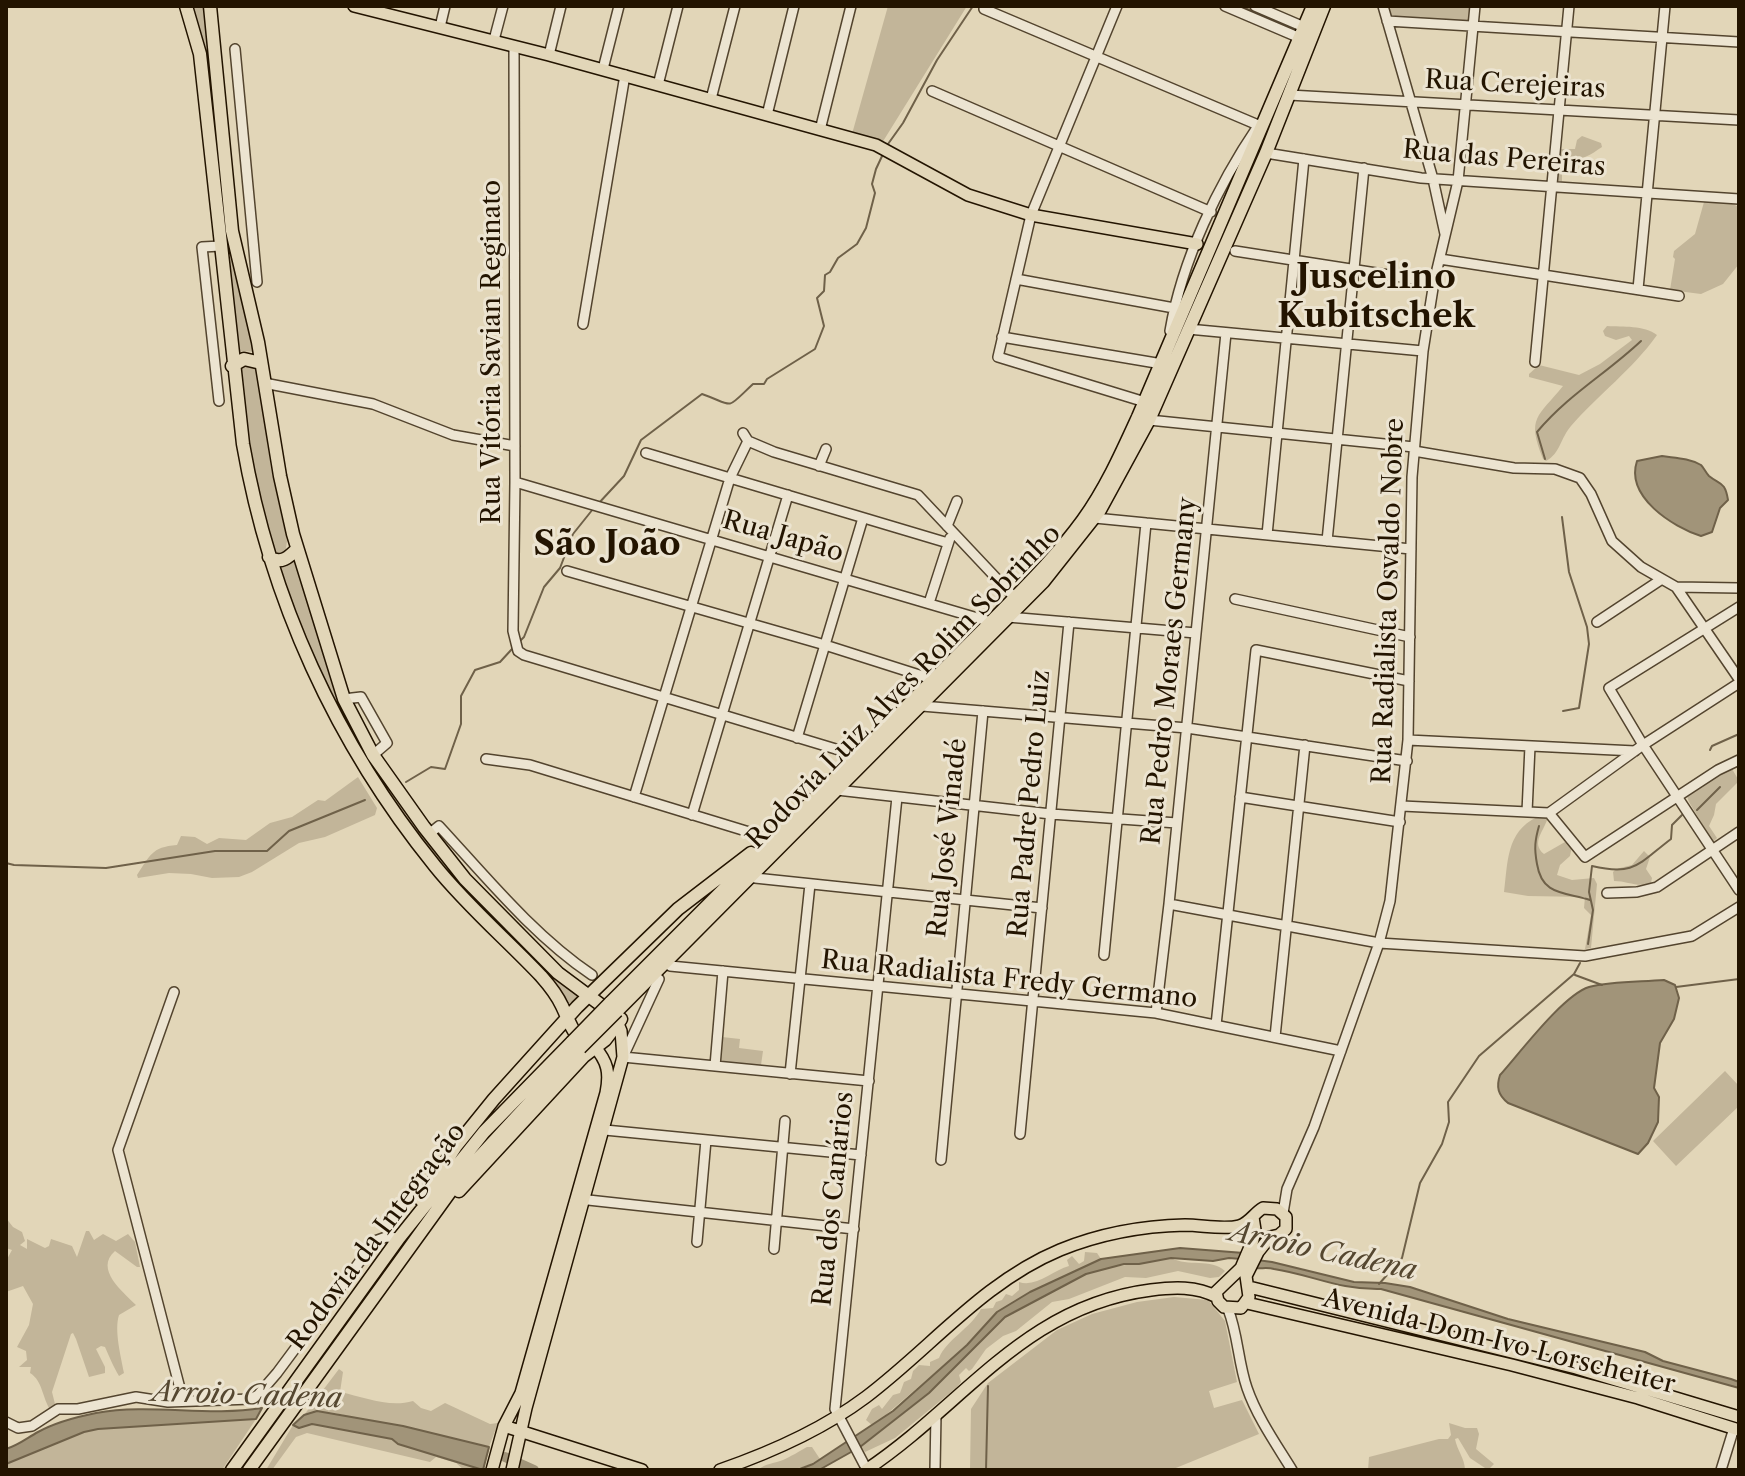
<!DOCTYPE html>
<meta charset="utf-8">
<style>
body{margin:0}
#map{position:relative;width:1745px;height:1476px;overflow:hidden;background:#e2d6b8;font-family:"Libre Caslon Text",serif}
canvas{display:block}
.frame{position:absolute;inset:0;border:8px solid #231400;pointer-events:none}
</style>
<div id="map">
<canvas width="1745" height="1476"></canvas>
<div class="frame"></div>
</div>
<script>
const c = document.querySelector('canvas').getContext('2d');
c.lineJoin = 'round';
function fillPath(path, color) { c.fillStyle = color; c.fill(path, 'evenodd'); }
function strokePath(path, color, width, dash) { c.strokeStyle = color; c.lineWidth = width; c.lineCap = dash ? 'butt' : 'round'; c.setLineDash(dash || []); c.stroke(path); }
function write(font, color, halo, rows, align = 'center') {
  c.font = font + ' "Libre Caslon Text",serif'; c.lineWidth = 6; c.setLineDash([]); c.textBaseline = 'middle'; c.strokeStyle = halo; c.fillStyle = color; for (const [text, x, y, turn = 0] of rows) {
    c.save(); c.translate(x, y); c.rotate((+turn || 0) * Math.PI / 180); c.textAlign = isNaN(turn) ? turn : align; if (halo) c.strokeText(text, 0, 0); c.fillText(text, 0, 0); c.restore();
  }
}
const green = new Path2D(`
 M193,6H205L255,352L242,351L236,355L201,44Z
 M888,6H967L882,143L852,134Z
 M1387,6H1470L1468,22L1390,17Z
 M1582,136L1601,143L1602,147C1597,150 1591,155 1585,157C1574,160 1571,157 1562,165V181L1557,182L1559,149H1575L1577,140Z
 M1704,202H1728L1739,207V264L1723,284L1701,294L1670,290L1675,259L1673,257L1674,251L1695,234Z
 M1607,326C1623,327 1644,325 1657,335C1633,369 1598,395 1571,426C1561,437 1560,454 1546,461L1543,459C1526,417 1538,417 1563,386L1529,377V374L1539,365L1579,375L1600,364L1632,340L1629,336L1616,340L1605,336L1603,331Z
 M242,363L256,367L271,468L287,541L285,555H277L274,552C260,504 251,455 244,406C243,392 238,376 242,363Z
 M295,557L377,766L553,973L580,997L569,1005L550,977L483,911L430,853L372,771L325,689L275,564L287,565Z
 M1731,767L1739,781L1716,804L1714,815L1709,826L1717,838L1713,842L1689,802L1686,793Z
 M358,777L377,808L375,815L325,837L299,843L252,872L239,877L212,878L191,874L169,873L138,878L137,875C150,856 151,847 177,845L181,836L195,837L207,844L219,838L246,840L270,823L292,817L318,800L325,801Z
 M1537,817H1548C1545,830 1530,843 1544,854L1565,842L1572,846L1570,856L1560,865L1557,875L1572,880L1594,878L1597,884L1591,948L1585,949L1591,915L1584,908L1585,897L1528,896L1504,892C1508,862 1506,832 1537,817Z
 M1644,851L1650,857L1646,869L1652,878L1651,883C1638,888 1628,881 1614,881L1613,872L1616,869L1632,865Z
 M722,1037L740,1039L739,1048L763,1051L761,1065L719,1061Z
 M1725,1071L1739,1086V1106L1676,1166L1653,1141Z
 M6,1218L13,1227L22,1232L25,1241L20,1245L27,1249V1239L45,1248L49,1246L51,1239L72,1246L77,1257L86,1231H89L94,1240L103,1234L116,1241L128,1234L135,1242L140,1267H137L115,1251C94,1269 123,1292 136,1305L119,1315C114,1330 121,1357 124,1373L119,1376C114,1368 109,1356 105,1347L101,1346L96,1349L105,1367V1373L89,1377L76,1339L73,1333L71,1334L52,1392L56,1408L51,1411C42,1398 43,1381 30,1373L31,1367H19L27,1360L26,1351L17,1347L29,1325L33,1304L23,1286L6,1292V1261L12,1250L6,1248Z
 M1085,1252L1097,1253L1101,1259L1030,1292L997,1312L967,1345L873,1426L866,1420L872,1409L879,1405L882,1409L893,1395L900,1393L904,1382L911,1379L913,1371L919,1365L930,1366V1362L939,1358C946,1340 971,1328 981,1309L993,1308L996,1302L1002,1300L1006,1294L1012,1296L1019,1290V1282C1036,1288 1053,1270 1069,1266L1067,1260L1072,1256L1079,1264L1084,1261Z
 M1171,1258C1188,1267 1211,1258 1225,1271L1219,1277L1210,1278L1178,1271L1146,1278L1125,1277L1069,1299L1052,1302L1016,1331L1003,1336L986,1349L972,1369L969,1371L966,1368L959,1375L961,1382L956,1388L895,1438L865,1452L860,1447L929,1393L1005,1317L1094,1270Z
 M1174,1297L1208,1300L1225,1321L1237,1382L1209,1391L1214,1408L1242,1400L1259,1434L1171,1470H970L971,1409L988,1383L1057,1330L1092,1314L1137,1302Z
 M339,1369L343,1372L340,1392C364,1397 389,1408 413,1401L421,1408L431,1411L445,1403L490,1424L498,1423L489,1447L334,1413L317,1411L304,1415Z
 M242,1419H256L222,1470H6V1464L84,1432L98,1429Z
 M1449,1423L1465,1428H1477L1479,1434L1476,1449L1494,1464L1488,1470L1470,1458L1458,1438L1455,1439C1457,1450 1465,1459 1465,1470H1368L1369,1457L1439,1439H1448L1451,1435Z
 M312,1424L392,1439L398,1444L474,1466L478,1470H464L456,1463L436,1457L430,1462L307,1433L296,1437L272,1470H266L293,1425L299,1428Z
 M807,1447H812L820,1459C800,1472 780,1470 758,1470C766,1463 773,1464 783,1460C790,1457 800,1451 807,1447Z`);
const water = new Path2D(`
 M1662,456C1675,458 1689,458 1701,465C1704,468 1706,473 1709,476C1720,485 1725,481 1728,500L1720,508L1712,532L1701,536C1673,527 1625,497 1637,461Z
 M1664,980L1675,985L1679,998L1674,1019L1660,1043L1654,1088L1659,1097L1658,1122L1648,1143L1638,1154L1508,1103C1498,1095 1496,1087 1500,1075C1519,1054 1563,995 1589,987C1612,981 1640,982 1664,980Z
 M1180,1248L1244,1253L1241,1259L1229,1258L1213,1261L1171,1258L1139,1264H1124L1086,1274L1005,1317L929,1393L860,1447L819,1470H797L813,1464L893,1411L967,1345L997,1312L1030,1292L1101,1259Z
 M1257,1260L1272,1262L1354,1282L1385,1283L1410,1287L1508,1319L1645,1352L1663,1361L1731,1379L1739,1382V1388L1381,1289C1338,1290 1313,1275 1274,1269C1267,1267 1261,1269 1254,1268Z
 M262,1408L256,1419L98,1429L84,1432L6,1464V1449C19,1445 27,1438 38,1432C56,1422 76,1417 96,1413C151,1403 207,1417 262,1408Z
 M317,1411L403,1426L489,1447L483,1470L398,1444L392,1439L312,1424L299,1428L293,1425L304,1415Z`);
const stream = new Path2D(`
 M1240,6L1278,22
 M888,144L903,123L937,60L973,6
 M1545,459L1537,432C1569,394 1606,374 1641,341
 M598,504L624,476L641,440L702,394C736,406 724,411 753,384H764L767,379L815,349L824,326L817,298L824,291L825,275L830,272L838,258L857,244L866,228L875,193L872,184L876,169L883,154
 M1562,517L1569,572L1587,627L1589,644L1579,708L1563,711
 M520,641L524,637L544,587L560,568L573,534L593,509
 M1710,750L1712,746L1739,734
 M406,782L431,767L445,769L461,724V696L475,670L500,662L512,649
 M1697,810L1720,787
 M1539,826C1535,840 1534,848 1537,864C1542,895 1563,892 1590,900
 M6,863L14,865L106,868L215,851H267L289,831L365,800
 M1588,944L1593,910L1589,892L1592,866C1635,876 1638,864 1671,839L1672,825L1682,815
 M1575,975L1602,985
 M1676,987L1739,979
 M1379,1284L1402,1258L1420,1183L1442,1144L1449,1122L1448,1102L1479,1056L1574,974L1580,963
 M986,1470L988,1386`);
const river = new Path2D(`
 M505,1457L534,1470`);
const minor = new Path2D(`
 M1117,6L1031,215L998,357L1145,402
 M1225,6L1300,38
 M1255,6L1304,27
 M1383,6L1433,179L1445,234
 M984,9L1258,125
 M1387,21L1739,42
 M440,27L445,6
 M494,40L503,6
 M514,46L515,482L513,631L518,651L524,655L859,756
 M235,49L257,282
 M549,55L561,6
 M603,69L619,6
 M658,85L678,6
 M932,91L1211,212
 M1289,95L1739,120
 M711,99L735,6
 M767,115L794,6
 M820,130L851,6
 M1266,153L1421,178L1739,199
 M1235,251L1434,282
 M1440,259L1679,296
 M1016,279L1174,308
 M1638,289L1665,6
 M583,324L625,75
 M1188,329L1423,351
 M1170,331C1182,260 1218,185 1258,126
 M1002,337L1162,364
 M1535,362L1569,6
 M264,383L373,404L453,435L515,446
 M219,401L202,247L221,246
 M1149,420L1414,447
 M743,433L748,441L774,452L918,495L1015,598
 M1414,451L1514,468L1555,469L1580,478L1591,494L1612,541L1641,567L1676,587L1739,679
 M646,453L948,543
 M819,466L826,449
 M515,482L991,622
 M1095,518L1411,549
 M947,526L957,501
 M1267,535L1304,159
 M1327,541L1364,168
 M567,571L825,645L935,680
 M1676,587L1739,588
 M1235,599L1410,637
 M929,603L950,538
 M1739,607L1609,688L1643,745L1739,890
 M1008,617L1196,633
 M1597,622L1662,579
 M344,699L361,697L387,743L373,755
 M922,706L1187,728L1407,761
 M797,738L863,518
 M1408,740L1635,751
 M486,759L530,765L772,839
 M837,790L1051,814L1177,823
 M634,797L730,478L748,441
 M1240,797L1400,822
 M1402,806L1549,813L1643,745L1739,683
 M1527,812L1530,746
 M1549,813L1585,857L1718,770L1739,760
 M692,815L788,495
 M429,834L439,826C486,877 534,936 592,975
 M755,878L1042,908
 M1607,893L1637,892L1657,887L1739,832
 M1169,904L1379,943L1585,956L1692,936L1739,907
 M1104,955L1146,523
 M670,966L1156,1013L1341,1051
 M659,979L623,1057L869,1081
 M174,992L118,1150L183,1400
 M1156,1013L1169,904L1226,333
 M1216,1025L1256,650L1409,681
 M1275,1037L1305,745
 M715,1066L723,971
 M790,1074L810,884
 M605,1130L861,1155
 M1020,1134L1069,622
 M941,1160L983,711
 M579,1199L854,1229
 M1283,1213L1287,1189L1314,1127L1379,943L1390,901L1408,740L1412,477L1423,351L1434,282L1458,181L1475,6
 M697,1242L706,1140
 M774,1249L785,1121
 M1228,1309C1238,1334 1238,1362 1247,1388C1257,1417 1276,1444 1292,1470
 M6,1422L18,1428L32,1426L58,1409H78L136,1397L168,1402L251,1399L258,1395L277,1373L375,1241L386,1237L399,1238
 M867,1470L835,1409L897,797
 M935,1470L936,1414
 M1721,1470L1734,1428`);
const major = new Path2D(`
 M354,6L549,55L876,145L968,195L1031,215L1197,244
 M1249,1287L1576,1368L1739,1417
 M1247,1303L1512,1365L1638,1398L1739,1430
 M504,1426L642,1470
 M492,1470L504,1426L521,1393L606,1093C610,1073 608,1062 594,1046
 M512,1470L526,1408L623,1057L621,1031L618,1024
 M720,1470C772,1452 822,1430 866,1397C931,1348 983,1282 1060,1250C1099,1234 1142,1226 1185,1225C1202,1225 1223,1230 1239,1226C1250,1223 1254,1213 1263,1208L1277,1209L1286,1217V1229L1279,1235L1270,1237L1258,1252L1246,1276L1249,1297L1241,1308L1224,1307L1218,1301L1216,1292L1241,1268L1253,1240L1255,1230L1253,1217
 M866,1470C965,1404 1024,1306 1151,1290C1174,1287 1196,1286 1217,1297`);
const highway = new Path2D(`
 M186,6L200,54L243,444C270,599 336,744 435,866C467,906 506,939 541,976C549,985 557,995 562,1006C570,1022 574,1042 594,1046
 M210,6L232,231L258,342L280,476L293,534L344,699L373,755L424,827L465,879L558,973L609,1011L618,1024
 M232,366L244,359L261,363
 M269,557C281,565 289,557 297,549
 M610,1003L984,629C1018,594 1054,560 1083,520C1106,488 1122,452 1138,417L1313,6
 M617,1011L1043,582L1100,510L1149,420L1266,153L1324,6
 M459,1191L584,1056L605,1040L621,1019
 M421,1200L456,1146L494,1099L577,1007L678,909L751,853
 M232,1470L399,1238L484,1132L572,1042
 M249,1470L460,1178L580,1048`);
const highwayBridge = new Path2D(`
 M572,1042L610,1003
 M580,1048L617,1011`);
const streetNames = [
 ["Rua Cerejeiras",1515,85,3],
 ["Rua das Pereiras",1504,159,5],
 ["Rua Vitória Savian Reginato",492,352,-90],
 ["Rua Japão",783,537,16],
 ["Rua Radialista Osvaldo Nobre",1389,601,-88],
 ["Rua Pedro Moraes Germany",1170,671,-84],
 ["Rodovia Luiz Alves Rolim Sobrinho",904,687,-46],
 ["Rua Padre Pedro Luiz",1030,804,-85],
 ["Rua José Vinadé",948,838,-84],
 ["Rua Radialista Fredy Germano",1009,980,6],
 ["Rua dos Canários",834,1199,-84],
 ["Rodovia da Integração",377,1237,-53],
 ["Avenida Dom Ivo Lorscheiter",1499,1342,14]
];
const waterNames = [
 ["Arroio Cadena",1323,1252,12],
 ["Arroio Cadena",247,1396,2]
];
const districtNames = [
 ["Juscelino",1376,278],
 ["Kubitschek",1376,317],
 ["São João",607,545]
];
fillPath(green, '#c2b599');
fillPath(water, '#a19479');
strokePath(water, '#6f6149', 2);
strokePath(stream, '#6f6149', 2);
strokePath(river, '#a19479', 10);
strokePath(minor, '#53442e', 12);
strokePath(major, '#231400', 14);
strokePath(highway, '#231400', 15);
strokePath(minor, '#ece4d1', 9);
strokePath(major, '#e2d6b8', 11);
strokePath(highway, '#e2d6b8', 12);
strokePath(highwayBridge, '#231400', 15, []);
strokePath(highwayBridge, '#e2d6b8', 12);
write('26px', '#231400', '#ece4d1', streetNames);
write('italic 28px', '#554730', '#ece4d1', waterNames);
write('bold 34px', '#231400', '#ece4d1', districtNames);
</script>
